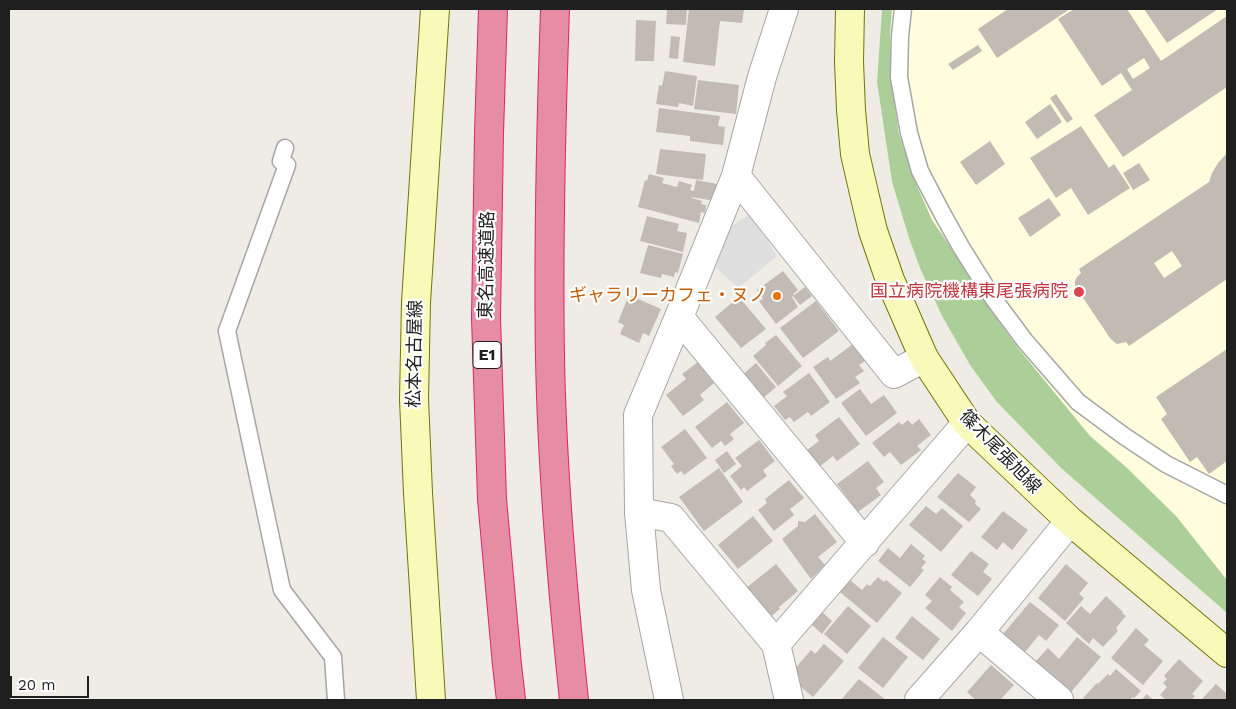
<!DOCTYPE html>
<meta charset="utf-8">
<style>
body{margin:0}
#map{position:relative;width:1236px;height:709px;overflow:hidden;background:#efebe5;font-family:"Work Sans",sans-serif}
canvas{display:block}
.frame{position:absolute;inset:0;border:10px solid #1f1f1f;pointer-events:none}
.scale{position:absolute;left:10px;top:676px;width:79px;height:22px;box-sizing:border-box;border:2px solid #1f1f1f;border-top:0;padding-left:6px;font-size:15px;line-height:18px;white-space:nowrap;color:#1f1f1f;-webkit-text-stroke:4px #fff;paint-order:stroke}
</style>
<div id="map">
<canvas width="1236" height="709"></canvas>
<div class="frame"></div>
<div class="scale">20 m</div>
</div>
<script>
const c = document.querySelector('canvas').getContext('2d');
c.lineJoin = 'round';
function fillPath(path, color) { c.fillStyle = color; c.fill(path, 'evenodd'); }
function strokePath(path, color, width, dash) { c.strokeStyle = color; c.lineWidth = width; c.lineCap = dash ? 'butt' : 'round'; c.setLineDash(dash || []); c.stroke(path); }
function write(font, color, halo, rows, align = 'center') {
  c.font = font + ' "Work Sans","Noto Sans JP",sans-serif'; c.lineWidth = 4.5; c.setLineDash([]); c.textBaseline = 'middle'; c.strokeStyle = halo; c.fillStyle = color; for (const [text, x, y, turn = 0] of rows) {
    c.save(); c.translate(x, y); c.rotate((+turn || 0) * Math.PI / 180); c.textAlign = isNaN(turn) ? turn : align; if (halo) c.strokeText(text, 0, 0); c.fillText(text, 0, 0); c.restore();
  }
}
const education = new Path2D(`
 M882,9H1227V613L1061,468L996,401L970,365L942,316L920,268L909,238L892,182L877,82Z`);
const forest = new Path2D(`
 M882,9H892L890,35L891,79L899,134L913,177L932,220L956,255L986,304L1018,348L1090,436L1126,467L1176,516L1227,580V613L1061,468L996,401L970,365L942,316L920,268L909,238L892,182L877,82Z`);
const parking = new Path2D(`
 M750,214L777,256L738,288L713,265L731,227Z`);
const building = new Path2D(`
 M667,9H687L686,25L666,24Z
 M689,9H744L742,23L720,21L715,66L683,62Z
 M1008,9H1070L997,58L978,29Z
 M1074,9H1127L1161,61L1227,16V87L1123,157L1094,115L1132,90L1121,73L1102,86L1058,19ZM1144,58L1150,68L1133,79L1127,69Z
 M1144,9H1218L1167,43Z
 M636,20L656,21L654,61H635Z
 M671,36L680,37L678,59L669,58Z
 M978,45L982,51L953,70L948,64Z
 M665,71L697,76L693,106L679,103L678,107L656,104L659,85L662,86Z
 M698,80L739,85L736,114L694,109Z
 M1056,94L1073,119L1067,123L1050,98Z
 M1050,104L1062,122L1037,139L1025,122Z
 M659,108L720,116L718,126L725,127L723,145L690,141V136L656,132Z
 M1081,126L1109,168L1114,164L1130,188L1088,215L1071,188L1056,198L1030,158Z
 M990,141L1005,164L976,185L960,162Z
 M660,149L706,154L703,180L656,174Z
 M1227,153V279L1129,346L1126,342L1117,344L1114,342L1110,338L1075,286V281L1077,277L1081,273L1079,269L1209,182L1212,173L1218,163ZM1172,251L1182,266L1164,278L1154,263Z
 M1139,163L1150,180L1133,190L1123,173Z
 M649,174L664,178L662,183L677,187L679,181L692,185L690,190L694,191L696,180L717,184L714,201L692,197V198L702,201L701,204L706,205L705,213L701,212L699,223L638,207L645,180L647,181Z
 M1049,198L1061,215L1030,237L1018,218Z
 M647,216L679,224L677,231L687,233L683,252L640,241Z
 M648,245L683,254L678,273L675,272L674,277L662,274L661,278L640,273Z
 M783,271L798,290L793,294L794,295L792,297L798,307L776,324L759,301L763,299L757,290Z
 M805,287L812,296L800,305L793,296Z
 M629,295L661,309L649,336L643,333L639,343L620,334L624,325L618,322Z
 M739,297L766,329L741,348L715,317Z
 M816,301L839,331L803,358L780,328Z
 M776,335L802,366L778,386L753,356L766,345L765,343Z
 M853,344L865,361L859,365L864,371L855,377L860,383L836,399L813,367L828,357L830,361Z
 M1227,349V461L1209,474L1197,457L1190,462L1161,419L1167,414L1156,397Z
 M698,362L714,383L700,395L704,400L683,416L666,395L686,379L682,374Z
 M756,363L776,387L761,400L741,376Z
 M809,373L830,402L811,416L808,412L794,422L790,417L785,420L774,406L787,396L783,392Z
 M860,389L871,404L884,395L897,413L866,436L841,403Z
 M727,402L744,423L730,434L734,439L725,446L721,441L712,448L695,427Z
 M839,417L860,444L837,461L833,456L819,467L807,450L819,441L815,435Z
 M919,419L931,435L917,446L921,450L901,465L890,452L884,457L872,443L899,422L902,425L908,420L912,425Z
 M685,429L707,458L684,475L681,471L677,474L671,466L674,464L661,447Z
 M759,440L775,461L763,470L767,476L747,491L744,487L741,490L730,476L742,466L735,458Z
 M727,451L736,464L724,473L715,460Z
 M868,461L884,482L876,488L881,495L858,512L837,484Z
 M719,468L743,502L704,531L679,497Z
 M958,473L976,487L970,495L976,501L975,504L981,509L969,522L937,497Z
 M789,480L804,498L790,509L794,515L774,531L758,510L767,503L765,499Z
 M926,506L936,514L942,508L963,526L941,552L909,525Z
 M1003,511L1028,530L1012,550L1003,542L997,550L981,537Z
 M815,514L837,542L818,557L825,565L811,579L782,539L798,526V521L805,522Z
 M753,516L773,541L738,569L718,545Z
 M911,544L925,556L922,559L926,562L921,568L924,570L910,587L878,561L888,548L900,558Z
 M971,551L989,564L983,572L992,579L978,596L951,575Z
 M776,564L798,591L779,607L780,609L769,618L745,589Z
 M1066,564L1088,583L1079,594L1084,598L1065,621L1038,598Z
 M878,577L884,582L886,580L902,593L877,623L840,592L850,580L862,590L867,584L870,586Z
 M940,577L952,587L950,590L964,602L959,607L966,613L952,631L925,608L932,601L925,595Z
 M1106,596L1123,612L1122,613L1126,616L1116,628L1118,631L1103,647L1093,638L1089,644L1066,623L1081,606L1090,614Z
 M1030,602L1059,625L1046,641L1039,635L1025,652L1003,634Z
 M848,606L871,626L847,654L824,634Z
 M822,612L832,621L822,634L811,624Z
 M912,616L940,639L923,660L895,638Z
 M1136,628L1149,640L1144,645L1163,661L1143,685L1111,658Z
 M883,637L908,657L883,688L858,668Z
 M1077,637L1101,657L1070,693L1034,663L1048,648L1059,659Z
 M824,644L844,661L813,697L795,682L799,676L793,671L811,650L815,654Z
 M1179,659L1203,681L1192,694L1195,696L1191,700H1166L1160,695L1167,687L1163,683L1167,679L1164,676Z
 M991,665L1014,685L1000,700H976L967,692Z
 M1116,669L1141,691L1134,698L1132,697L1130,700H1085L1083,698L1097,683L1098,684L1108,674L1110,676Z
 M859,679L886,700H841Z
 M1216,684L1227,694V700H1201Z
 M1147,694L1153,700H1141Z`);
const service = new Path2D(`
 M903,9L900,36L899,77L909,133L920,171L942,213L961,247L993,298L1025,341L1078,402L1124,436L1166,464L1227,495
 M285,148L281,161L287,165L227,331L282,590L333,657L336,700`);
const minor = new Path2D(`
 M736,176L894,374L924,358
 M679,317L865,543
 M639,512L671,518L776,644L789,700
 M979,632L1059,700
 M776,644L967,423
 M919,700L979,632L1070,521`);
const tertiary = new Path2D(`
 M669,700L646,590L639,512L638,415L679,317L736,176L762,77L784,9`);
const secondary = new Path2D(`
 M850,9L849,62L851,110L855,154L864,193L873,231L890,280L924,358L967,423L1070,521L1227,653
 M431,700L418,493L414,399L416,302L435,9`);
const motorway = new Path2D(`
 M493,9L489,133L486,318L492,499L507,665L511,700
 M555,9C551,125 548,241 550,357C552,471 562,586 574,700`);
const markers = [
 [1079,292,6,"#e0444e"],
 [777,296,5,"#e8710a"]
];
const shields = [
 [487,355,28]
];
const shieldNames = [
 ["E1",487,355]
];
const streetNames = [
 ["東名高速道路",487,265,-89],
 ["松本名古屋線",415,354,-89],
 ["篠木尾張旭線",1000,452,46]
];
const healthNames = [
 ["国立病院機構東尾張病院",1068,292]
];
const foodNames = [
 ["ギャラリーカフェ・ヌノ",767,296]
];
fillPath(education, '#fffdde');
fillPath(forest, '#accf99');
fillPath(parking, '#dfdfdf');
fillPath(building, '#c4bab4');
strokePath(service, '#a6a6a6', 19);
strokePath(minor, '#a6a6a6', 30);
strokePath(tertiary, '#a6a6a6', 30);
strokePath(secondary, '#717605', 30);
strokePath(motorway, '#db246e', 30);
strokePath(service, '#fff', 16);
strokePath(minor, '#fff', 28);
strokePath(tertiary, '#fff', 28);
strokePath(secondary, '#f9f9b9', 28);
strokePath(motorway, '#e78da3', 28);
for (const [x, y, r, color] of markers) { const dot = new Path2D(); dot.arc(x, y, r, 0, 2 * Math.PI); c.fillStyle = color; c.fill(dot); strokePath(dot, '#fff', 2); }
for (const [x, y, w] of shields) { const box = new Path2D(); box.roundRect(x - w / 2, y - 13.5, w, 27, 4); c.fillStyle = '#fff'; c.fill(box); strokePath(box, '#1f1f1f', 1); }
write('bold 16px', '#1f1f1f', null, shieldNames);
write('18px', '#1f1f1f', '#fff', streetNames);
write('18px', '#be3a42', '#fff', healthNames, 'right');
write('18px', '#c56008', '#fff', foodNames, 'right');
</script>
